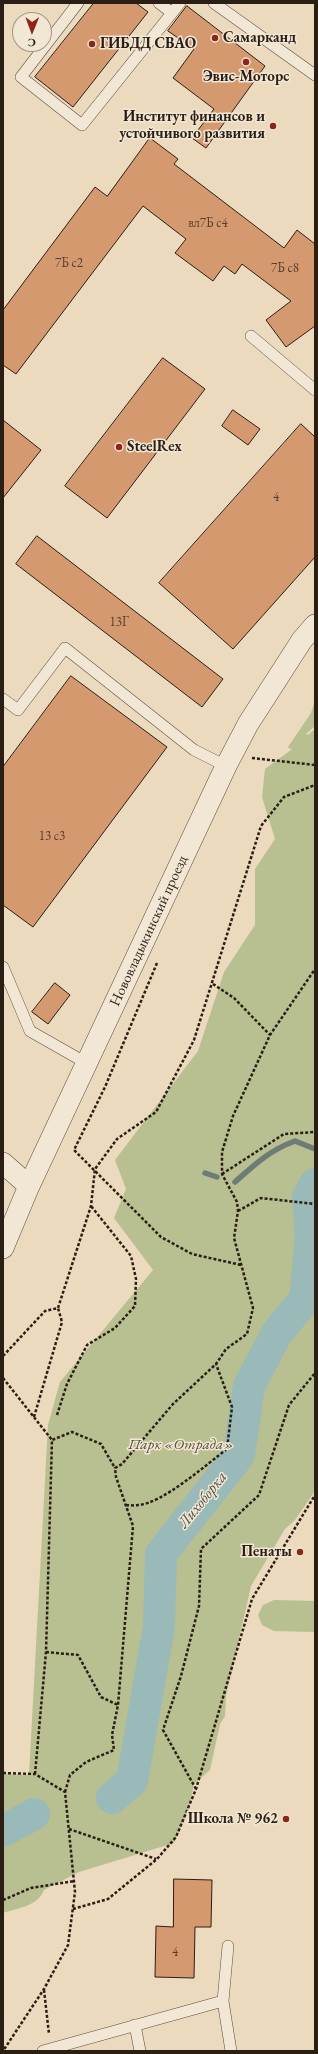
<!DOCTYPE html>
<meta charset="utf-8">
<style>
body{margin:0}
#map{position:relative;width:318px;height:2054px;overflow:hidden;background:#ebdabd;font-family:"EB Garamond",serif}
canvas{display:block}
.frame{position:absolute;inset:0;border:4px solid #2b1e15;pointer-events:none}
.north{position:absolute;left:12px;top:12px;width:40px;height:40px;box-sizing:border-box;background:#f2e7d4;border:1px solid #a29788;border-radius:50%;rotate:181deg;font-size:11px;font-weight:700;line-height:16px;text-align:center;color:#2b1e15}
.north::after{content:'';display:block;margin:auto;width:14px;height:18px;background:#8f2418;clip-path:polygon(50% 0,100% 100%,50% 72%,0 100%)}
</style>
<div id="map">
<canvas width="318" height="2054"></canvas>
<div class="frame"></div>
<div class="north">С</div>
</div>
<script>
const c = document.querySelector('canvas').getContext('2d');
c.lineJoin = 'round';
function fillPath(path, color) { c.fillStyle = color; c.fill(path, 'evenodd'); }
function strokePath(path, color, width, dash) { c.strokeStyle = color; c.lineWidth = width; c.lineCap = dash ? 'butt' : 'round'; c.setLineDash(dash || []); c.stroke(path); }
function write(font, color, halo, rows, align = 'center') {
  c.font = font + ' "EB Garamond",serif'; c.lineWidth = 3; c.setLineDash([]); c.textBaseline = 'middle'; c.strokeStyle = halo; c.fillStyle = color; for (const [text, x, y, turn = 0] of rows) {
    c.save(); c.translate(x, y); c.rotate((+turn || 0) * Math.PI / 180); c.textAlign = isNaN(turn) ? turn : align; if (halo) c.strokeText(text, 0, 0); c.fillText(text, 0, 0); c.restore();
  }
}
const green = new Path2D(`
 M315,700V726L306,734L308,735L315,729V1486L313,1494L295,1520L285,1529L251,1586L226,1696L225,1716L220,1724L210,1770L194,1784L189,1808L174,1843L79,1872L44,1890C38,1906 18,1908 3,1913V1774L29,1775L48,1425L60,1382L153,1270L114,1218L126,1189L115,1160L198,1051L224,972L255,925V869L275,839L262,797L265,769L291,750L292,748L290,749L288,747L311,713Z
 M274,1600L315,1601V1632L274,1631L262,1625L258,1615L263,1605Z`);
const stream = new Path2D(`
 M205,1173L217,1177
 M235,1182C255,1164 270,1150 295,1141L315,1149`);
const river = new Path2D(`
 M112,1798L132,1781L159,1627L161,1554L239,1455L249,1386L277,1333L305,1299L311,1236L308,1197L315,1184
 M3,1831L34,1814`);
const building = new Path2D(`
 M94,3H136L148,12L73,107L35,77Z
 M187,6L265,66L206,148L192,138L214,109L173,78L194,49L168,31Z
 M150,138L178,159L174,164L284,248L297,230L315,244V326L286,347L266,320L291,301L242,264L235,274L224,266L213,281L175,253L186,239L143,206L16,374L3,365V310L95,187L107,196Z
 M163,358L205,389L107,518L65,486Z
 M233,410L260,429L248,445L222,426Z
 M3,420L41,450L3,498Z
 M301,424L315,437V557L233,649L159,583Z
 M37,536L223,679L202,707L16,564Z
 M71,676L167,747L33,927L3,905V767Z
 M55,983L70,995L48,1024L32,1012Z
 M174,1879L212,1880L211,1927H195L194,1978L155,1977L156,1926L173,1927Z`);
const path = new Path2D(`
 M252,758L315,765
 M157,963L105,1087L74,1150L161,1237L192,1254L241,1265
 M213,984L234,998L270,1035
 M222,1174L284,1134L315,1132
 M238,1211L261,1198L315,1204
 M3,1356L45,1311L58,1308L91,1206L95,1169L117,1139L156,1112L194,1040L261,826L284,797L315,785
 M3,1378L52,1440
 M57,1415L67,1384L87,1345L115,1328L135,1306L136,1279L131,1256L91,1206
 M34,1417L62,1322L58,1308
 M126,1505C130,1505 134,1506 138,1505C162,1504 207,1464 227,1449L232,1407L216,1364
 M46,1652L78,1655L101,1697L118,1705
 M3,1773L35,1774L65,1792L75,1892L68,1945L44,1989L3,2051
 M35,1774L46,1652L52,1440L72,1432L101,1444L115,1468
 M196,1789L163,1730L181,1676L199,1606L201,1549L259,1495L289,1405L315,1373
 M65,1792L70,1775L86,1762L114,1750L112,1735L118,1705L133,1526L116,1477L115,1468L122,1464L173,1404L216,1364L226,1349L247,1334L253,1308L234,1238L238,1211L237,1202L222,1174V1152L233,1116L270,1035L315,969
 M69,1829L156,1859
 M3,1900L31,1888L74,1881
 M73,1909L108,1899L157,1859L176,1837L196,1789L252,1599L315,1495
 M44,1990L49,2034`);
const service = new Path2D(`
 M78,3L21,77L82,125L180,3
 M159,3L172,13
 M214,3L315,75
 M251,336L315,390
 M3,699L18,710L65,648L194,750L226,766
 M3,967L30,1031L88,1064
 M223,2001L228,1946
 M135,2025L140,2051
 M43,2051L223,2001L231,2051`);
const minor = new Path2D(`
 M3,1163L29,1186
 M3,1248L29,1186L226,766L248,724L302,640L315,625`);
const markers = [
 [215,38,4,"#8f2418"],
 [92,44,4,"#8f2418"],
 [246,62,4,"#8f2418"],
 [273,126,4,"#8f2418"],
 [119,447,4,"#8f2418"],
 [300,1552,4,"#8f2418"],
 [286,1819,4,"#8f2418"]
];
const numberNames = [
 ["вл7Б с4",208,223],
 ["7Б с2",69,263],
 ["7Б с8",285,268],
 ["4",276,497],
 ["13Г",119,622],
 ["13 с3",52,836],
 ["4",175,1952]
];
const poiNames = [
 ["Самарканд",223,38],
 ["ГИБДД СВАО",100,44],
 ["Эвис-Моторс",246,77,"center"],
 ["Институт финансов и",265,117,"right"],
 ["устойчивого развития",265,134,"right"],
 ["SteelRex",127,447],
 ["Пенаты",292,1552,"right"],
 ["Школа № 962",278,1819,"right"]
];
const streetNames = [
 ["Нововладыкинский проезд",149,931,-65]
];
const parkNames = [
 ["Парк «Отрада»",181,1445]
];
const waterNames = [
 ["Лихоборка",203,1500,-51]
];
fillPath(green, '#b8bf90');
strokePath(stream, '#6d7c77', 5.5);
strokePath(river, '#99bab8', 32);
fillPath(building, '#d59970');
strokePath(building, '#2b1e15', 1);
strokePath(service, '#5b4d3f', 12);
strokePath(minor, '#5b4d3f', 22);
strokePath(path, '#2b1e15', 2.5, [3, 2]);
strokePath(service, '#f2e7d4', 11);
strokePath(minor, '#f2e7d4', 21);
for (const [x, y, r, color] of markers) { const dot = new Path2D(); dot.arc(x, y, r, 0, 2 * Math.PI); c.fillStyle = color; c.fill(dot); strokePath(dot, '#f2e7d4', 1.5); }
write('13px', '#563d2c', null, numberNames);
write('bold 15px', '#2b1e15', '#f2e7d4', poiNames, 'left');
write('15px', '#2b1e15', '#f2e7d4', streetNames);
write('italic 15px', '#554e3a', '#f2e7d4', parkNames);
write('italic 16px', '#4c4d46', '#f2e7d4', waterNames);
</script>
